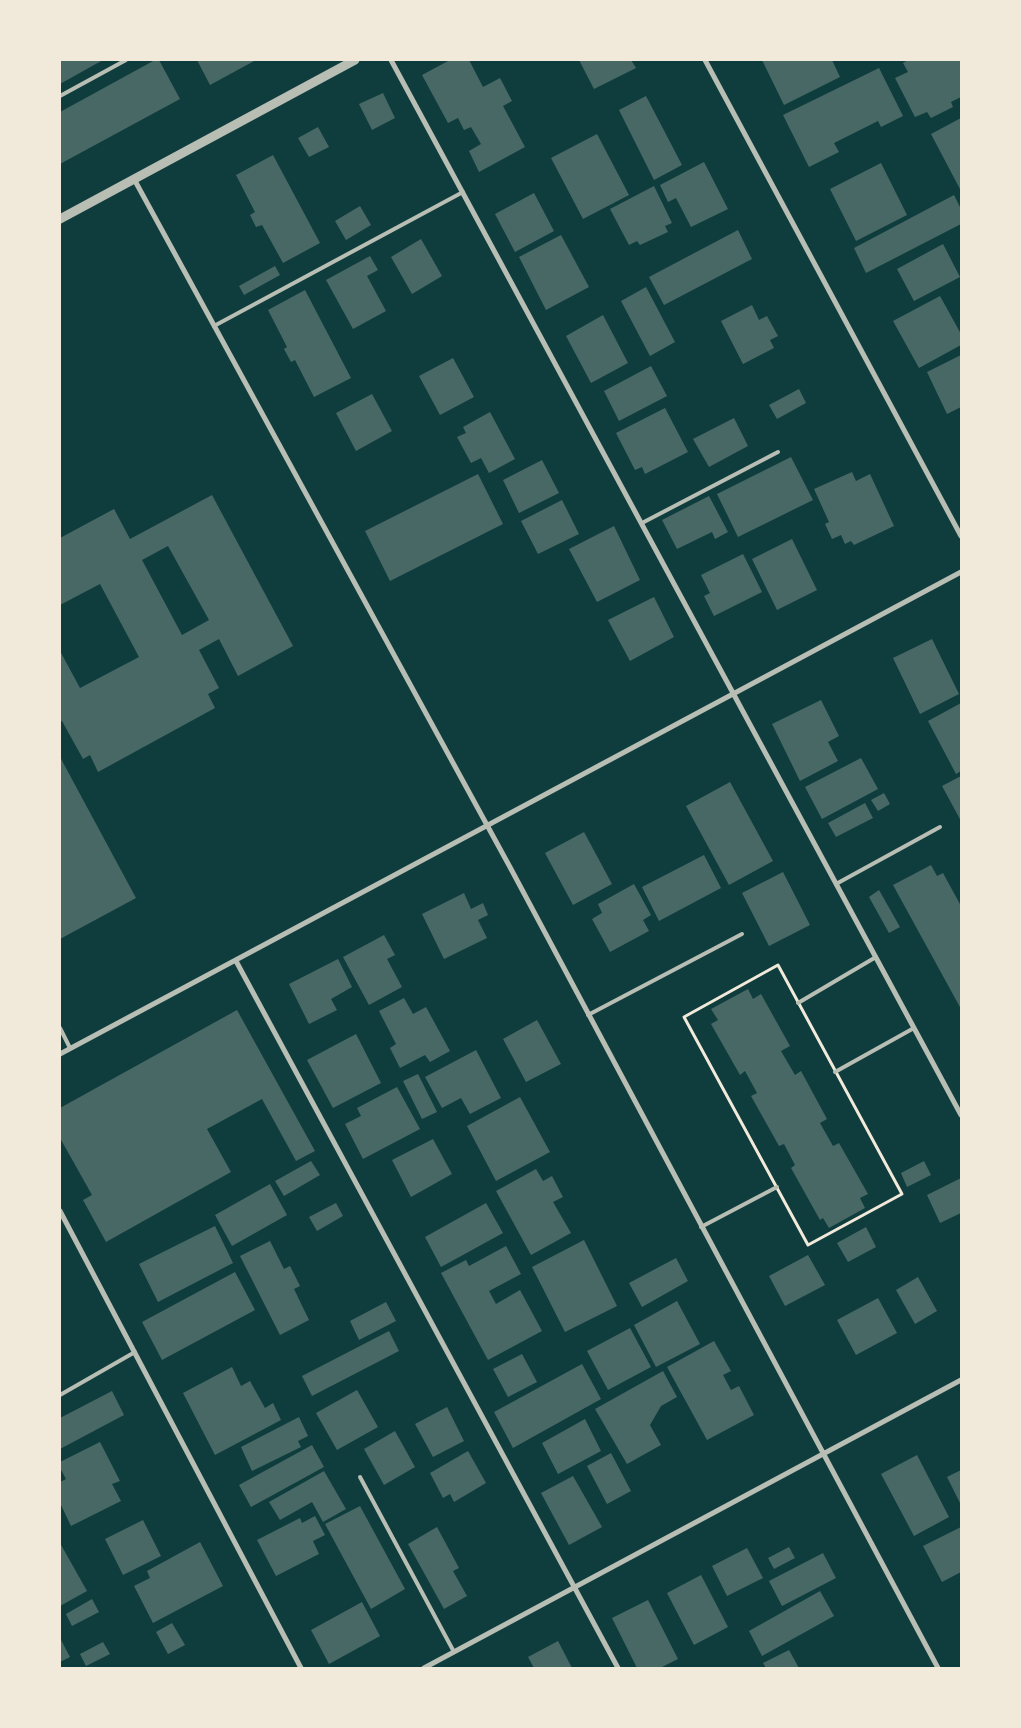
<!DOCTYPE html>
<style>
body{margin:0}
#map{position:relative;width:1021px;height:1728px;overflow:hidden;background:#0f3d3e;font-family:"Space Grotesk",sans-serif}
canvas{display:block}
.frame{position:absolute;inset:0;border:61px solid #f1e9da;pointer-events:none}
</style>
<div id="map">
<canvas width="1021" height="1728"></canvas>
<div class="frame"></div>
</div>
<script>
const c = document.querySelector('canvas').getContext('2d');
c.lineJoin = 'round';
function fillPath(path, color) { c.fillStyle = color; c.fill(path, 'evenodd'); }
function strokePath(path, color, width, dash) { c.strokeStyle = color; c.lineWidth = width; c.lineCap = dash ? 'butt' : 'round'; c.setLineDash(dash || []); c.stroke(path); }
const building = new Path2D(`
 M60,60H103L60,84Z
 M155,60H159L180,99L60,164V112Z
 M197,60H256L210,85Z
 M450,60H469L483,87L500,78L512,101L503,106L525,147L479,172L469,151L481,144L471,127L464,130L458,118L448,123L422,75Z
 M579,60H631L636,68L594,89Z
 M762,60H832L840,77L784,105Z
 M908,60H961V97L951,102L953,107L931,118L927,112L915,117L895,78L908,72L903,63Z
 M879,68L903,116L881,127L878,121L834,143L839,152L809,167L783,115Z
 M383,93L395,118L372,130L359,104Z
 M646,96L682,165L654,180L619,110Z
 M961,118V191L931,134Z
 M318,127L329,147L309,157L298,138Z
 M597,134L629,195L583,219L551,158Z
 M273,155L320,243L283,263L262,225L256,227L250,215L255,212L236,175Z
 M704,162L728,209L691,227L676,198L668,202L660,185Z
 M881,163L907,215L856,241L830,189Z
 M654,186L672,223L665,226L668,232L640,245L637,241L629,245L610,209Z
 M534,193L554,231L515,252L495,214Z
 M954,195L961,209V224L866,273L854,248Z
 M360,206L371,225L346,240L335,221Z
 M738,230L752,259L664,305L649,277Z
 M561,235L589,287L546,310L519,257Z
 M421,239L442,276L412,294L391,257Z
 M943,244L960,277L914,301L897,269Z
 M370,256L378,270L367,276L386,311L353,329L326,280Z
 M275,266L280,275L244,295L239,286Z
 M646,287L675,342L650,356L621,301Z
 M305,290L351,378L314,397L295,360L291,362L284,349L287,347L268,310Z
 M940,296L961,334V345L919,368L893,321Z
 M752,305L759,320L767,316L778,336L770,340L774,348L743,364L721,321Z
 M603,315L628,363L591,383L566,336Z
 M961,355V407L947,414L927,372Z
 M453,358L474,397L440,415L419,376Z
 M651,366L667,396L619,421L604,391Z
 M799,389L806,403L777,419L769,405Z
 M372,394L392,431L356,451L336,413Z
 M665,408L688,452L645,474L642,467L635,470L616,433Z
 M490,412L515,459L489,473L481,458L471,463L457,437L466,433L463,427Z
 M734,418L748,446L709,467L693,439Z
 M791,457L813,500L738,537L717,494Z
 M542,460L559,493L519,513L503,480Z
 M852,472L856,481L870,474L894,526L854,545L851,541L845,544L841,535L832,539L825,524L829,522L814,489Z
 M478,474L503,524L390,581L365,531Z
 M212,495L293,646L238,676L219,639L199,650L219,688L208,694L215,708L98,772L90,755L83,759L62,721L60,722V651L80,688L139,657L100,584L60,605V538L114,509L130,539ZM168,546L209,620L182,635L142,560Z
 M709,496L728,532L715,539L712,532L677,549L662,520Z
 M562,500L579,534L538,554L521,521Z
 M614,526L640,580L597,602L569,549Z
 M792,539L817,590L777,610L752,559Z
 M743,554L762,592L714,616L704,596L710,593L701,575Z
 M654,597L674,637L630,661L608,620Z
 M932,639L959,694L920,714L893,658Z
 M821,700L839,736L828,742L838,761L800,781L772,724Z
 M961,703V771L956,774L928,721Z
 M60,757L136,898L60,939Z
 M861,758L878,789L822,819L805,787Z
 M961,776V821L942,786Z
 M730,782L773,861L729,885L686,806Z
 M884,793L890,804L878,811L871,800Z
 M865,803L873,818L836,837L828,823Z
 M584,832L612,884L573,905L545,853Z
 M704,855L721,888L659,921L642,887Z
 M931,865L937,876L943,873L961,906V1009L893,885Z
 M783,872L810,925L769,946L742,893Z
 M634,884L651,915L643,920L649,931L610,952L592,919L602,913L598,904Z
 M879,890L900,927L889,933L869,897Z
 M464,893L471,909L483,903L488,915L478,920L487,938L444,959L422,914Z
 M384,935L395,955L387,959L402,987L369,1005L343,957Z
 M338,959L352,987L331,999L337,1010L309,1024L289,984Z
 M748,989L753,999L761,994L790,1046L781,1051L795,1075L801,1071L827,1119L820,1123L833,1146L839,1143L868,1194L860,1198L865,1208L829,1228L823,1218L820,1220L791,1168L795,1165L784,1144L779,1146L751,1096L757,1093L745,1071L740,1075L711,1024L718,1020L711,1009Z
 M404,998L413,1014L426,1007L450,1051L430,1062L425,1055L400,1068L390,1048L396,1044L379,1011Z
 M237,1010L315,1151L296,1161L262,1099L207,1129L231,1172L106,1242L83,1200L92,1195L60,1138V1108Z
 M537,1020L561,1064L526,1082L503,1039Z
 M356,1034L381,1083L333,1108L307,1060Z
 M476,1050L501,1098L470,1114L461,1098L442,1108L425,1077Z
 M418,1074L437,1112L422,1119L403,1081Z
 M397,1087L420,1129L363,1159L345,1124L361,1116L357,1108Z
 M520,1097L550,1152L496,1181L467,1126Z
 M433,1139L452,1174L411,1197L392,1160Z
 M311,1161L320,1175L284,1196L275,1181Z
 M924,1161L931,1175L907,1187L901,1173Z
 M536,1169L543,1181L552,1176L563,1197L553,1202L571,1233L531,1255L496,1191Z
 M961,1178V1213L940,1223L927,1195Z
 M270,1184L287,1215L232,1246L215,1215Z
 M336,1203L343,1216L317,1231L309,1217Z
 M486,1203L503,1233L441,1267L425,1237Z
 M215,1226L233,1263L158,1302L139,1264Z
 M866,1227L876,1247L848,1262L837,1243Z
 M584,1240L617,1306L565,1332L532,1267Z
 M270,1241L284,1269L290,1266L300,1286L294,1289L309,1320L280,1335L240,1256Z
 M506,1246L521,1274L489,1291L496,1304L520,1290L542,1331L488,1360L441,1273L466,1260L469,1266Z
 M808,1255L825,1285L785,1306L769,1276Z
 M676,1258L688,1281L642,1307L629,1283Z
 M235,1272L255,1310L162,1360L142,1322Z
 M918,1277L937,1311L915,1324L896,1290Z
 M878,1298L897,1333L856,1355L837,1320Z
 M677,1301L700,1344L656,1367L634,1325Z
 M386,1302L396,1321L359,1340L350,1321Z
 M630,1328L651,1367L608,1390L587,1351Z
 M389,1331L399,1351L312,1396L302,1376Z
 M714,1341L731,1371L723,1375L731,1390L739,1386L754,1415L707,1440L667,1367Z
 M522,1354L537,1382L508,1397L493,1369Z
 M582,1364L601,1399L513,1448L494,1412Z
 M232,1367L241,1386L250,1381L265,1408L273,1403L281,1420L215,1455L183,1393Z
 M663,1371L677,1397L661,1406L650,1425L661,1445L627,1464L595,1409Z
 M357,1390L378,1427L337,1450L316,1413Z
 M112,1391L124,1415L60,1449V1418Z
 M447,1407L464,1441L433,1457L415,1424Z
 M299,1417L308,1436L298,1441L301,1447L252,1471L241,1447Z
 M585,1419L601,1451L558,1474L542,1443Z
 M395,1431L415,1467L384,1485L364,1449Z
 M100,1442L120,1481L112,1484L121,1501L71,1526L60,1503V1482L66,1479L60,1468V1462Z
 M312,1445L324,1467L251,1507L239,1485Z
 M468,1451L486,1483L454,1502L450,1494L443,1498L430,1473Z
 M611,1453L631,1491L607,1504L587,1466Z
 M917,1455L949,1517L914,1536L881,1474Z
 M961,1470V1505L947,1477Z
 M324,1471L346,1509L323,1522L312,1502L280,1520L269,1502Z
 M573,1476L602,1527L569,1545L541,1493Z
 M360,1506L405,1589L371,1609L325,1524Z
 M315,1516L325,1535L313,1541L319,1554L276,1576L257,1540L300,1518L302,1523Z
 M143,1520L161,1556L123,1575L105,1539Z
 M437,1527L459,1568L453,1571L467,1596L444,1609L408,1544Z
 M961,1527V1572L942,1582L923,1546Z
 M200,1542L223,1586L153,1623L134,1586L150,1578L147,1571Z
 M60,1543L87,1591L60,1606Z
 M789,1547L795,1558L774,1569L768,1558Z
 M747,1548L763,1578L727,1596L712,1566Z
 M823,1553L836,1578L782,1606L769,1581Z
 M701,1575L728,1627L694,1645L667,1593Z
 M820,1591L834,1616L762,1656L749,1631Z
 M92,1599L99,1612L72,1626L66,1614Z
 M648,1600L678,1659L660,1668H637L612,1618Z
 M362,1602L380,1636L329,1664L311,1630Z
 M172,1623L185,1645L168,1654L156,1632Z
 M60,1638L70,1657L60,1662Z
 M558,1641L572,1668H534L528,1657Z
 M103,1642L110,1654L86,1666L80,1654Z
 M789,1650L799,1668H766L763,1663Z`);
const path = new Path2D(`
 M778,965L902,1194L808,1245L684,1017Z`);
const service = new Path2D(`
 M60,96L126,60
 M214,326L463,192
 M642,523L778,452
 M836,884L940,827
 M798,1003L876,957
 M588,1015L742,934
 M60,1028L70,1048
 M835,1072L914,1028
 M701,1227L777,1187
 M60,1395L135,1352
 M360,1477L454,1652`);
const minor = new Path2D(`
 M391,60L961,1115
 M705,60L961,536
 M134,179L511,869L938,1668
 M236,961L618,1668
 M60,1054L961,572
 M60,1211L301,1668
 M424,1668L961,1380`);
const tertiary = new Path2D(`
 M60,219L355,60`);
fillPath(building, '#486865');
strokePath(path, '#f1e9da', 3);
strokePath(service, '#b8beb3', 4);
strokePath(minor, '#b8beb3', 5);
strokePath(tertiary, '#b8beb3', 9);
</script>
